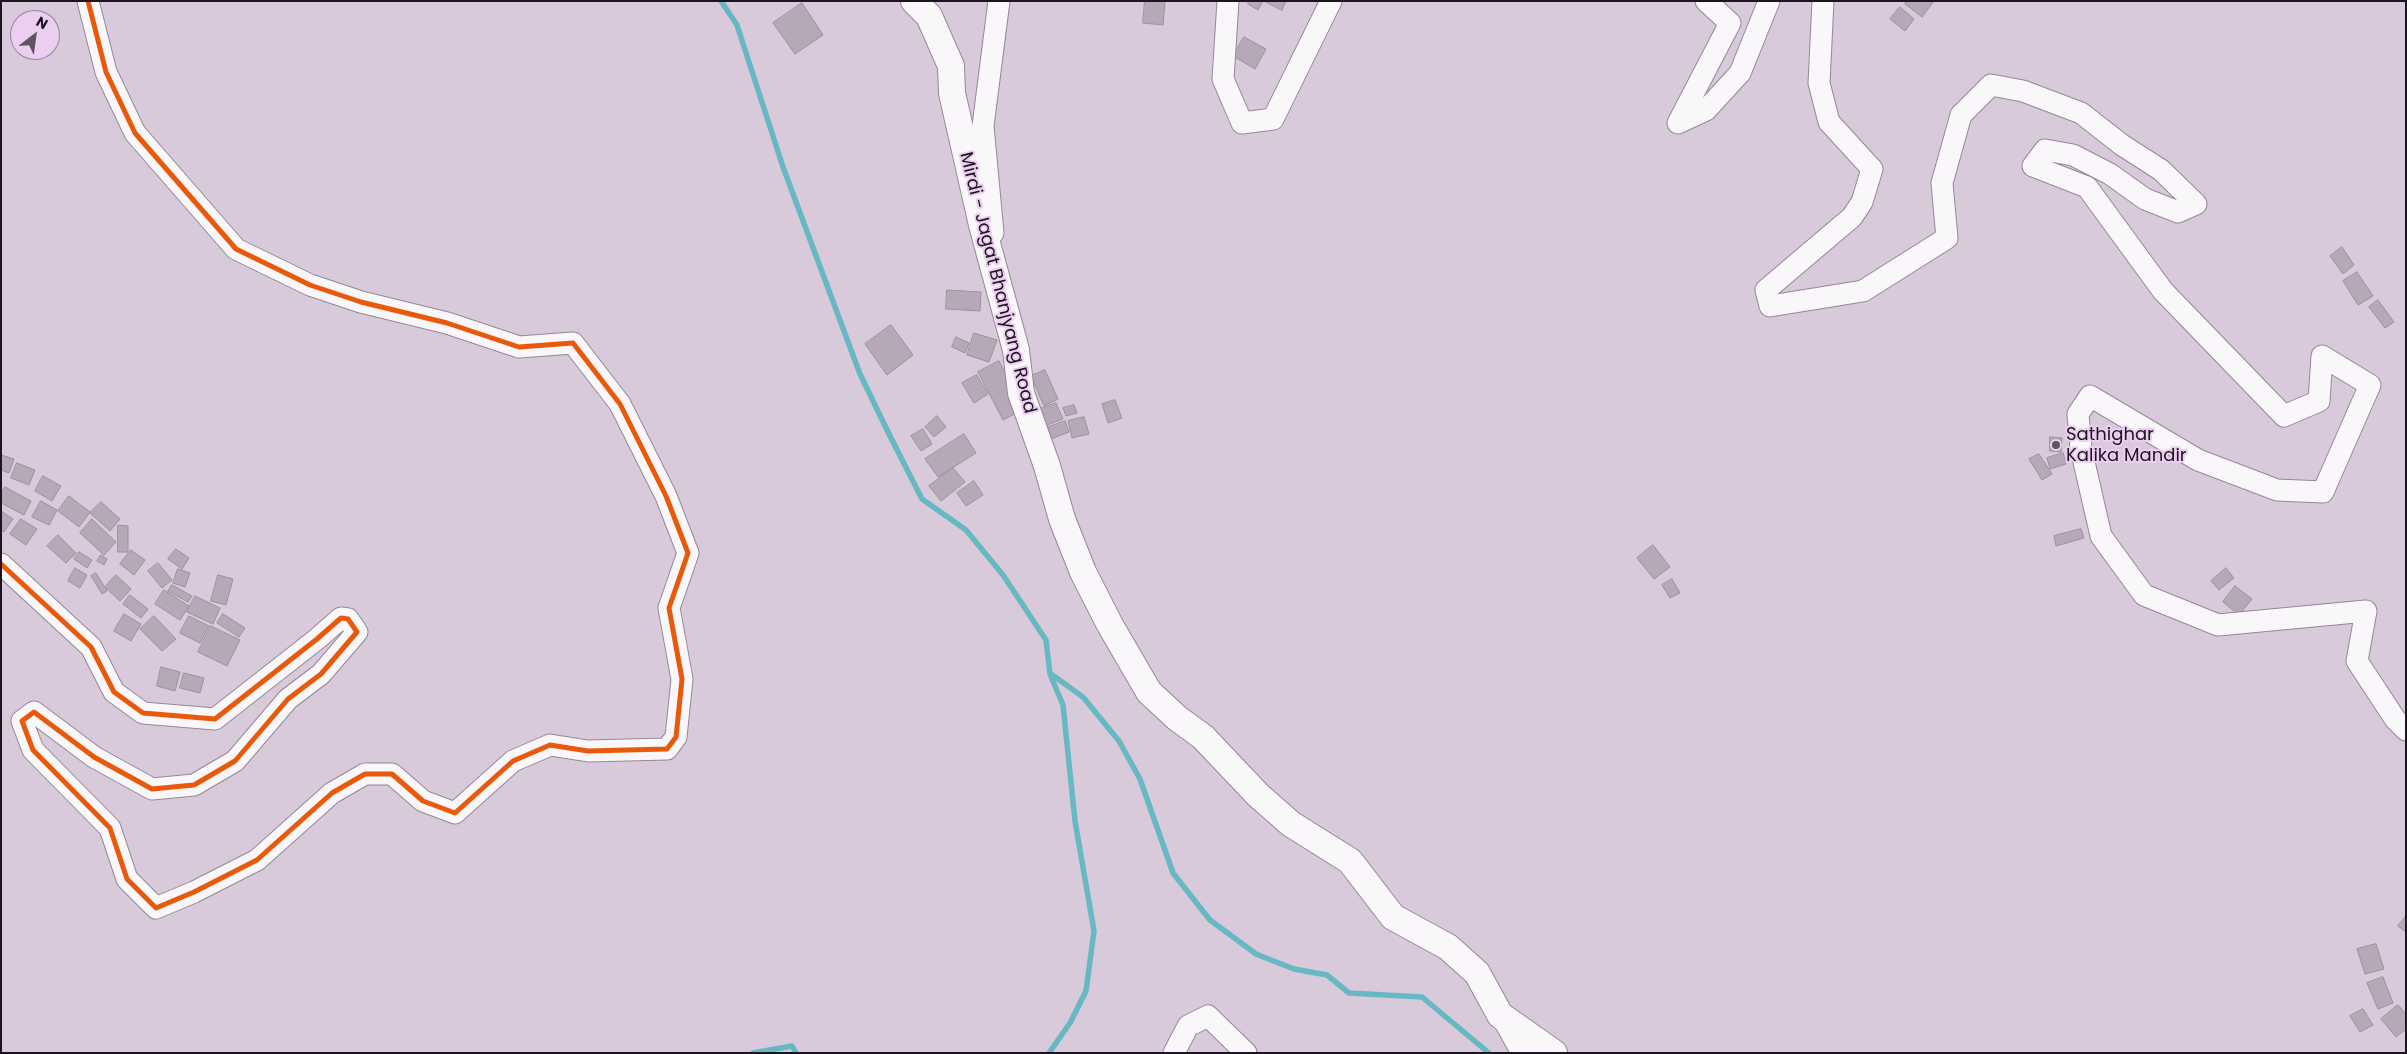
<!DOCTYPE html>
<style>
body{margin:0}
#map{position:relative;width:2407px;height:1054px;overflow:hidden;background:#d8c9db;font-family:Poppins,sans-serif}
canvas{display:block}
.frame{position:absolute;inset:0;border:2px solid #1e1320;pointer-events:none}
.north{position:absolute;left:10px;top:10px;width:50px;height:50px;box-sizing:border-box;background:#ebcef0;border:1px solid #99839d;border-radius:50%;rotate:30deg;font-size:14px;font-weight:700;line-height:20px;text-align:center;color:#1e1320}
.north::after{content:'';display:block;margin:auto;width:18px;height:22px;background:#5f5361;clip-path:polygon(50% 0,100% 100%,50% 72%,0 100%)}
</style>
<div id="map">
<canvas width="2407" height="1054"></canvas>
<div class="frame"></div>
<div class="north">N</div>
</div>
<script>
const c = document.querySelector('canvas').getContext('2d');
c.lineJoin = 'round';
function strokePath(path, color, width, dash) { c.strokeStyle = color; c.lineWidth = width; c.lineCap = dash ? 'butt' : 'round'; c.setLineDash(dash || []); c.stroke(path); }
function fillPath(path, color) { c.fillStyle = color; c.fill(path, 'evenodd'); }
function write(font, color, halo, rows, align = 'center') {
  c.font = font + ' Poppins,sans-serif'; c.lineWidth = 4; c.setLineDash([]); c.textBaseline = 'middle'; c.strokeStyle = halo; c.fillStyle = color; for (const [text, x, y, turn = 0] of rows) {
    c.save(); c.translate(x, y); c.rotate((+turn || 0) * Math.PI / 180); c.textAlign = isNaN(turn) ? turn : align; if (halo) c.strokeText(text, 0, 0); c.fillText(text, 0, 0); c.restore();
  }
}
const stream = new Path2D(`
 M721,1L737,25L783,167L860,374L888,432L922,499L966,530L1003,575L1046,640L1050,674L1063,705L1075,821L1094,931L1086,991L1070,1023L1049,1053
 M1051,674L1083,697L1119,741L1140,779L1173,873L1210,920L1256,954L1294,969L1327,975L1349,993L1422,997L1489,1053
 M753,1053L792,1046L796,1053`);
const building = new Path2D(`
 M1145,1H1165L1163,25L1143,23Z
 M1249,1H1263L1258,10L1248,4Z
 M1264,1H1286L1282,10Z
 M1907,1H1934L1922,17L1905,4Z
 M802,3L823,35L795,54L773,23Z
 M1900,7L1914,19L1905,31L1890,19Z
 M1244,37L1266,49L1255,69L1233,56Z
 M2342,247L2354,265L2343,274L2330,256Z
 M2357,272L2373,296L2358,305L2343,281Z
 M947,290L981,292L980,311L946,309Z
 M2378,300L2394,322L2385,328L2369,307Z
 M891,325L913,355L887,375L865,344Z
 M974,333L997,340L989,362L967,355Z
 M956,337L969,343L965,353L952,347Z
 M999,361L1024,409L1003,420L978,372Z
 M1045,370L1058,399L1044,406L1031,376Z
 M977,375L988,394L974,403L962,383Z
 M1115,400L1122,418L1108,423L1102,404Z
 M1056,403L1063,419L1047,425L1040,409Z
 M1074,405L1077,413L1066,416L1063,408Z
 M937,416L946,427L934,437L925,427Z
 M1084,417L1089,434L1072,438L1068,421Z
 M1065,421L1069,432L1051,439L1046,428Z
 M923,429L932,444L921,451L911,436Z
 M964,434L976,453L938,477L925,459Z
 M2050,437L2062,438L2061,452L2050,451Z
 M2063,453L2066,464L2050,469L2047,458Z
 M2039,454L2052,474L2042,480L2029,459Z
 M1,455L14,459L9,473L1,470Z
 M17,463L35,470L29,485L11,478Z
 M953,468L965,482L941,501L929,486Z
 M43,476L61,486L52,501L35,491Z
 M974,481L983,495L966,506L957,493Z
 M5,487L31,501L24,515L1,503V494Z
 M69,496L90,512L79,527L58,511Z
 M41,501L57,510L49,525L32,517Z
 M101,502L120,519L110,531L90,513Z
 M1,511L13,519L4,532L1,530Z
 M21,519L37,529L26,545L10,534Z
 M92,519L116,542L104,555L80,533Z
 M118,525L128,526V552H118Z
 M2081,529L2084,538L2056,546L2054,536Z
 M58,535L76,553L66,563L47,546Z
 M1653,545L1670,567L1654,579L1637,558Z
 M176,549L189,558L182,569L168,559Z
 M131,550L145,560L134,575L120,564Z
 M79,552L92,560L87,568L74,559Z
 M101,555L107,559L104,565L97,561Z
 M158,563L172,580L162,588L148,571Z
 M75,568L87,575L80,588L68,581Z
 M2226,568L2234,578L2219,590L2211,581Z
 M178,569L190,573L185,587L173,583Z
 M96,573L107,591L102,594L91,576Z
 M116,575L131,589L120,601L105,587Z
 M218,575L233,579L226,605L211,601Z
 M1672,579L1680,593L1670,598L1662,585Z
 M172,585L192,596L188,602L168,591Z
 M2235,586L2252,599L2239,615L2223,602Z
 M164,590L189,606L180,620L155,604Z
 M130,595L148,609L141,618L123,604Z
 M195,596L220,608L213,624L187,612Z
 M124,614L141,624L131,641L114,631Z
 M223,614L245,628L239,637L217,623Z
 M154,616L176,639L162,651L140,629Z
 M189,616L209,626L200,643L180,633Z
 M211,626L240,640L227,666L198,652Z
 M161,667L180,672L175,691L157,686Z
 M184,673L204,678L200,693L180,688Z
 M2406,916V932L2398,926Z
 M2376,944L2384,969L2365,974L2357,949Z
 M2383,977L2393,1003L2378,1009L2367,983Z
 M2398,1005L2406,1014V1029L2396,1037L2381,1019Z
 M2363,1009L2373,1025L2360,1032L2350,1016Z`);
const minor = new Path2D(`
 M1228,1L1223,79L1242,123L1273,119L1331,1
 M1706,1L1730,23L1678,123L1706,110L1740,73L1769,1
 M1823,1L1819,83L1829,122L1872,169L1862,202L1852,217L1766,290L1770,306L1863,291L1947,238L1942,183L1961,115L1991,85L2023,91L2081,113L2122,145L2161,170L2196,204L2178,212L2145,199L2110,174L2073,155L2045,150L2033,166L2087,187L2163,291L2284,416L2319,401L2322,356L2370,385L2323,492L2277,490L2198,460L2090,396L2078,414L2081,449L2101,536L2144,595L2218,625L2366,611L2357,661L2395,719L2406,730
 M993,233L983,126L999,1
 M1,564L91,647L114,692L143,713L215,719L317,639L341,618L348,619L357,632L321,674L288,699L235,761L194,785L152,789L94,757L34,712L22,721L33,750L110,828L127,879L156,908L194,892L257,860L332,793L365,774H392L423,801L455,813L513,761L550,745L588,751L667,749L676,737L682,679L669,608L688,553L666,496L620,404L573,343L519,347L447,323L361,302L310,285L236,249L135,133L106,72L88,1
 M1502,1017L1522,1053
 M1174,1053L1188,1026L1208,1016L1246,1053`);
const tertiary = new Path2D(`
 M914,1L929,16L951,66L952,93L982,225L1016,350L1021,393L1047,466L1062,519L1083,572L1110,625L1149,692L1177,718L1203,737L1258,795L1291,824L1350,861L1393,917L1448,947L1477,973L1500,1015L1554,1053`);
const cycleway = new Path2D(`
 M1,564L91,647L114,692L143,713L215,719L317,639L341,618L348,619L357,632L321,674L288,699L235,761L194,785L152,789L94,757L34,712L22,721L33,750L110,828L127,879L156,908L194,892L257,860L332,793L365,774H392L423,801L455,813L513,761L550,745L588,751L667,749L676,737L682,679L669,608L688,553L666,496L620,404L573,343L519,347L447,323L361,302L310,285L236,249L135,133L106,72L88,1`);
const markers = [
 [2056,445,5,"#5f5361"]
];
const streetNames = [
 ["Mirdi - Jagat Bhanjyang Road",997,283,76]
];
const poiNames = [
 ["Sathighar",2066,435],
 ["Kalika Mandir",2066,456]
];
strokePath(stream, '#66b8c3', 5.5);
fillPath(building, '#b5a9b8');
strokePath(building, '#9c909d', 1);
strokePath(minor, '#948896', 23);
strokePath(tertiary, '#948896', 28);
strokePath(minor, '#f9f7fa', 21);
strokePath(tertiary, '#f9f7fa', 26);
strokePath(cycleway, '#e8590c', 5);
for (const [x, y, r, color] of markers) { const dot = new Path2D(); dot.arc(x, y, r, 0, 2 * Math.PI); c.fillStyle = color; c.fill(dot); strokePath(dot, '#ebcef0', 2); }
write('18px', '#1e1320', '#ebcef0', streetNames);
write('18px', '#1e1320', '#ebcef0', poiNames, 'left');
</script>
